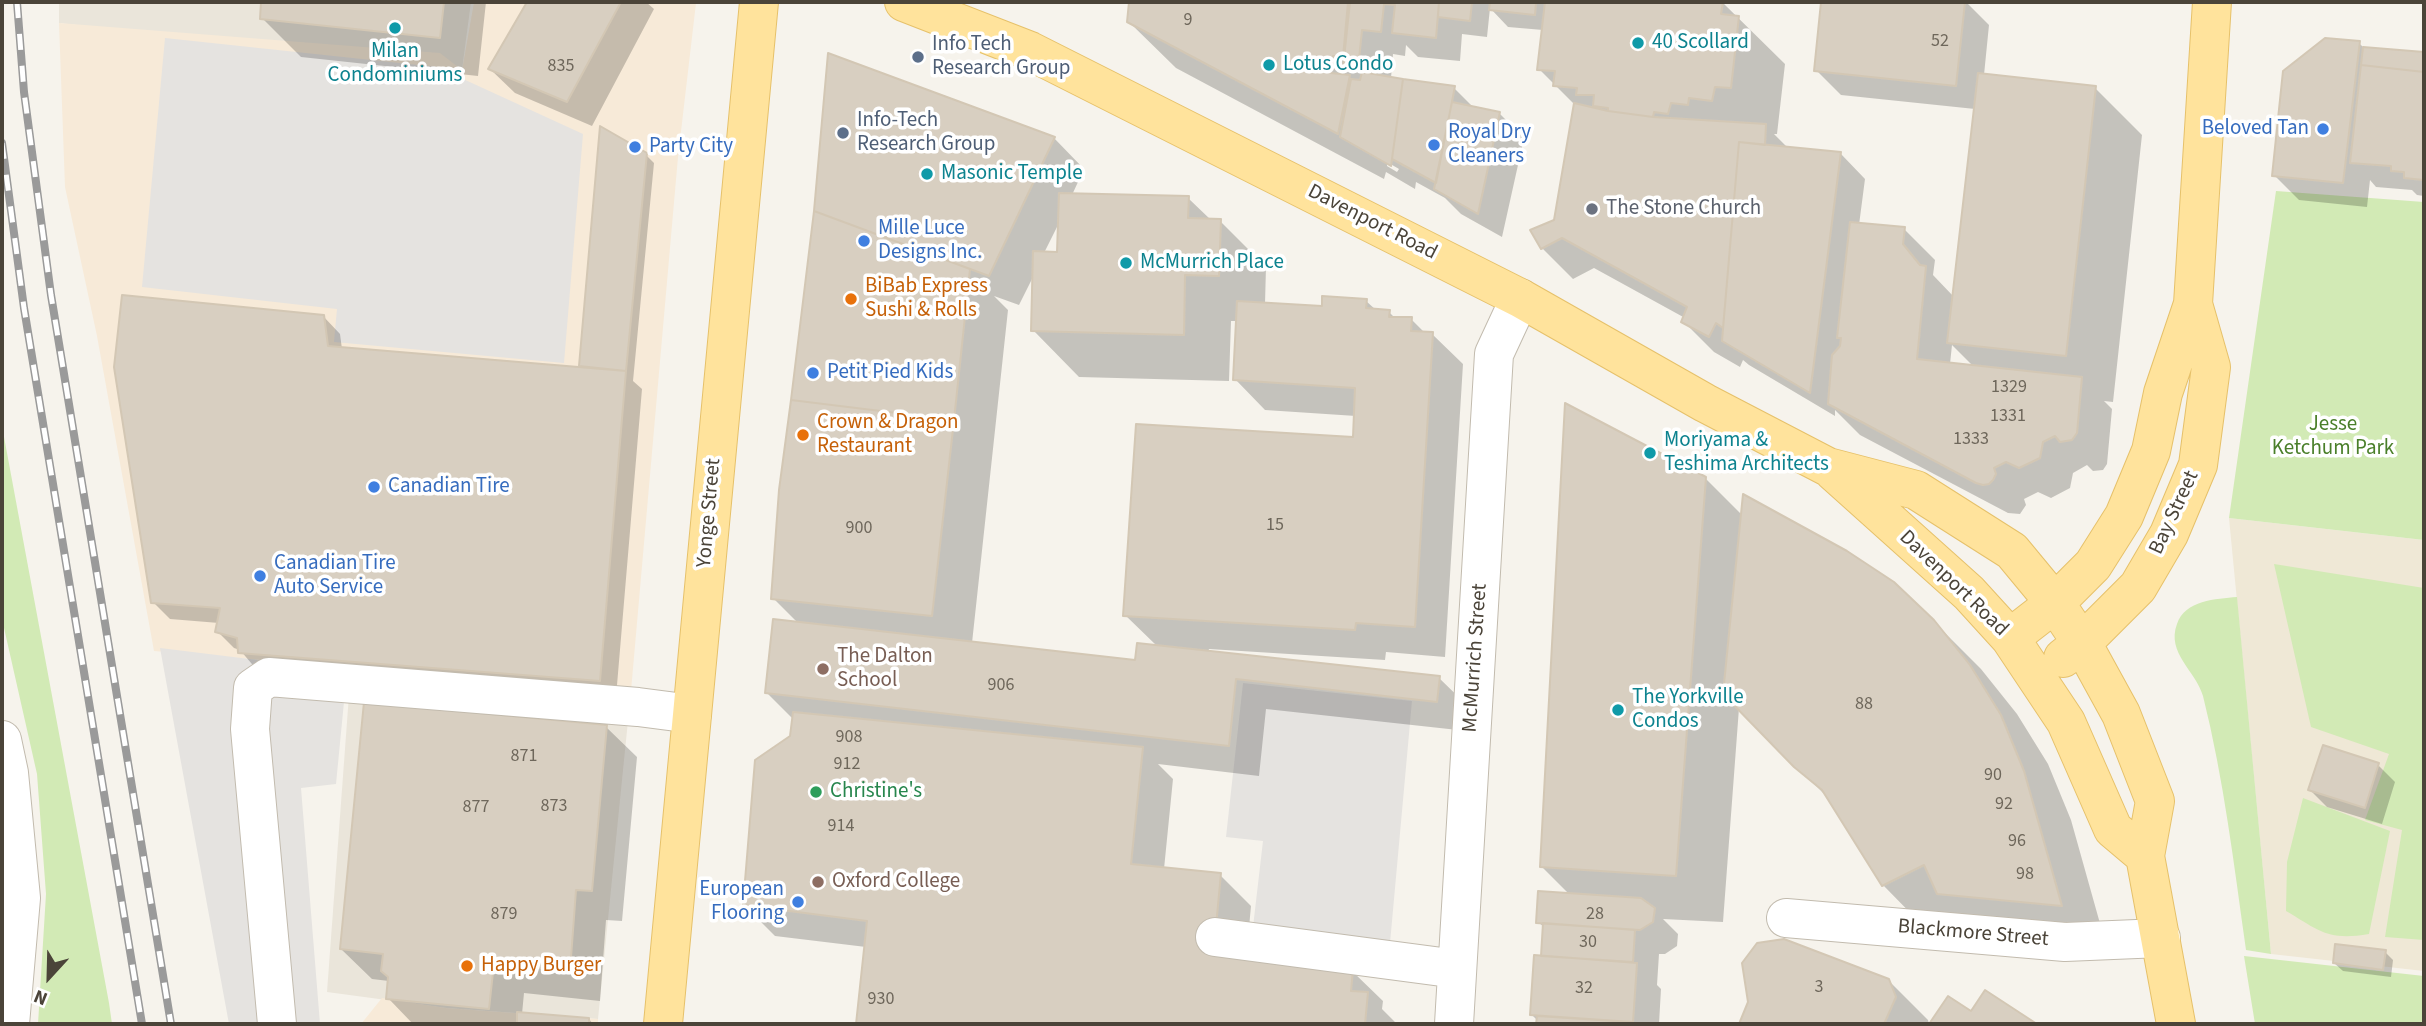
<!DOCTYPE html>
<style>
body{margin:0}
#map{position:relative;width:2426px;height:1026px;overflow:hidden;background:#f6f3ec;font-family:"Source Sans 3",sans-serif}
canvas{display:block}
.frame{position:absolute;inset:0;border:4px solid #4b4439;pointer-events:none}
.north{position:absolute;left:14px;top:942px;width:70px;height:70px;-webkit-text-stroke:5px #fff;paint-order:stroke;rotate:202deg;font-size:19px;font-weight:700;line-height:28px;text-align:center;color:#4b4439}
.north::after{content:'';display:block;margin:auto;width:24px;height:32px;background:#4b4439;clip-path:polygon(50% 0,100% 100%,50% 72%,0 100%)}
</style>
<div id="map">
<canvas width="2426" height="1026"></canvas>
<div class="frame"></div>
<div class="north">N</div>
</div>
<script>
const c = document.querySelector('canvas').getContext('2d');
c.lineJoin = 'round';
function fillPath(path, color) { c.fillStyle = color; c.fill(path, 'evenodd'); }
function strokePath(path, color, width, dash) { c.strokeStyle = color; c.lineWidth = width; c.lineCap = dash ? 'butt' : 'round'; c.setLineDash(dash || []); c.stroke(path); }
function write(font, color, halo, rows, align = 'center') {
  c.font = font + ' "Source Sans 3",sans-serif'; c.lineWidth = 7; c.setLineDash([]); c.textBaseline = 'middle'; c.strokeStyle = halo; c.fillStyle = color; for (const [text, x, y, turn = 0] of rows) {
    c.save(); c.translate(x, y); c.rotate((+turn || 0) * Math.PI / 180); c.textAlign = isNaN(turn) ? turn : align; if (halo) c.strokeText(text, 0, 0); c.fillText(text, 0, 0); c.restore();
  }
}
const residential = new Path2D(`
 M59,2H471L462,70L59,23Z
 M351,668L631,691L598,1019L446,1008L327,992Z`);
const commercial = new Path2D(`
 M474,2L696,3L678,157L631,691L154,651L97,336L65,187L59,23L440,53L462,70Z
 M382,998L446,1008L598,1019V1024H361Z`);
const education = new Path2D(`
 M2229,518L2424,540V971L2271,954Z`);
const green = new Path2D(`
 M2276,191L2424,202V540L2229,518Z
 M2,426L109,1003L112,1024H38L46,894L37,774L2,619Z
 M2274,564L2424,588V940L2385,937L2402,830L2365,820L2389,754L2311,727Z
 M2237,597L2271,954L2246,950C2234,865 2224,780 2203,696C2196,671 2166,653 2177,624C2185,600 2216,599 2237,597Z
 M2303,798L2390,831L2369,934C2328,941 2320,931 2286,911L2287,862Z
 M2244,956L2424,976V1024H2255Z`);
const parking = new Path2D(`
 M165,38L437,67L583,134L564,363L334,342L337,309L142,287Z
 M160,648L347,671L336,784L301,788L320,1024H229Z
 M1243,683L1412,701L1390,943L1253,927L1263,841L1226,837Z`);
const shadow = new Path2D(`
 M263,2H486L478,76L301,57L262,18Z
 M529,2H646L654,9L592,126L515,93L490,69Z
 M1131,2H1722L1785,64L1777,134H1774L1789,149L1841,154L1865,179L1859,225L1904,229L1935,260L1933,275L1954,297L1975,109L1841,95L1816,70L1823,2H1966L1989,25L1984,75L2095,88L2142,135L2113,402L2104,401L2112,409L2107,464L2103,470L2093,471L2087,465L2073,473L2070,488L2051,498L2038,492L2024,499L2026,505L2020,514L2008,513L1860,435L1835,410V416L1749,365L1743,360L1740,367L1714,352L1683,321L1685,318L1594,268L1573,279L1542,248L1555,221L1575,105L1539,69L1543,30L1508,27L1490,8L1487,37L1462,34L1460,61L1418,57L1406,45L1405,56L1393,54L1391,78L1454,88L1475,109L1500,114L1524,138L1502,237L1461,214L1445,198L1416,182L1415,189L1386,172L1384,179L1176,68L1129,22ZM1387,162L1399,169L1397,172L1387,166ZM1952,345L1974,367L1950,364Z
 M2359,43L2365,49L2424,53V196L2417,195L2412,190L2376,187L2370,180L2367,207L2299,200L2274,175Z
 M1054,138L1084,169L1072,195L1188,198L1211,220L1220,221L1266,267L1265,304L1323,308L1366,301L1376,310L1389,312L1396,319H1411L1425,333L1432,334L1463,364L1445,657L1386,652L1385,660L1209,649L1208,652L1439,678L1470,708L1467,731L1266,709L1259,776L1158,764L1173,779L1164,869L1220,875L1251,906L1246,960L1352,971L1383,1001L1382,1009L1397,1024H857L866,947L775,936L744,905L792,737L794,720L767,693L798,623L773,598L781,491L816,211ZM1060,221L1059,254L1044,253ZM1034,275L1033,330L1079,377L1229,381L1231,321H1238L1235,379L1265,410L1356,416L1354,439L1125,615L1157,646L1137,662L972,643L1008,310L994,296L1019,305Z
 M645,154L654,163L633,381L642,389L616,697L257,670L240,650L234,648L217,631L219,623L170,619L153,602L323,316L340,334L342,349L585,369L581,365Z
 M1705,478L1743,516L1933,621L1981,669L2017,714L2048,764L2071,820L2108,952L1930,933L1883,885L1831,801L1739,708L1723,922L1663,919L1678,934L1677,946L1665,954H1659L1657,985L1661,989L1659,1024H1538V1021L1532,1015L1543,957L1545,928L1538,922L1570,895L1542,867Z
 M606,727L637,757L622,921L606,920L600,1001L524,993L522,1014L589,1019L593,1024H413L388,998L389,981L372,979L341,949Z
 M2324,747L2378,765L2395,782L2382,824L2327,807L2310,790Z
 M2385,952L2393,960L2391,977L2343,971L2334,963Z
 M1888,980L1928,1020L1929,1024H1741L1750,1002Z
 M1986,992L2034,1024H1931L1949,998L1971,1014Z`);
const building = new Path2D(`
 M261,2H444L440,38L260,19Z
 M527,2H621L567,102L488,69Z
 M1129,2H1348L1343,57L1333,56L1331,73L1350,75L1338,134L1127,22Z
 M1350,2H1439L1436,38L1392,33L1395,5L1384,4L1381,32L1362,30L1358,69L1343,68Z
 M1439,2H1472L1470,21L1438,17Z
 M1490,2H1536L1535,15L1489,10Z
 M1545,2H1723L1721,14L1739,16L1731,88L1715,87L1712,101L1689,98L1688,105L1671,103L1668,114L1654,112L1653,117L1608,111V108L1593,106L1594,95H1576L1577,88L1553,86L1555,71L1537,70Z
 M1821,2H1965L1956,86L1814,71Z
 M2325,38L2360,41L2343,183L2272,176L2283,71Z
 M2363,47L2424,52V72L2361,65Z
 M828,53L1055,137L989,276L814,211Z
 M2361,65L2424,72V180L2404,178V172L2391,171V166L2350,163Z
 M1362,72L1403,79L1391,166L1340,137L1351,79L1360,80Z
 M1978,73L2096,86L2066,356L1947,343Z
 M1403,79L1455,86L1436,183L1392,159Z
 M1452,102L1500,112L1478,214L1434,189Z
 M1574,103L1608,111L1653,117L1766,124L1765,145L1739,142L1723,328L1716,323L1709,337L1681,322L1687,307L1562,238L1541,249L1530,230L1554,220Z
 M600,126L647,153L626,371L579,366Z
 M1739,142L1841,152L1810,393L1722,341Z
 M1059,193L1189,196L1188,218L1221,219L1219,276L1185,275L1184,335L1031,331L1033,251L1057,252Z
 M814,211L970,269L954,420L791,400Z
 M1850,222L1905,227L1903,244L1920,265L1926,266L1917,359L2082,377L2077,433L2072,440L2060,442L2055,436L2043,442L2040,458L2019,468L2006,462L1994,468L1996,474L1993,480L1989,484L1983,485L1976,483L1828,404L1832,355L1840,346L1841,338H1837Z
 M122,295L324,315L328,346L626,371L600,681L238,653L237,638L215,632L220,608L151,603L114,367Z
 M1322,296L1367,299L1366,308L1390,310L1389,317H1412L1411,331L1433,332L1415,627L1356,623L1355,630L1123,616L1136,424L1353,437L1355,388L1233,380L1237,301L1322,306Z
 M791,400L954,420L932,616L771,599L779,490Z
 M1565,403L1706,477L1676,876L1540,867Z
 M1743,494L1847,551L1894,582L1934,620L1970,665L2001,715L2024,771L2062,906L1937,894L1924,865L1882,886L1822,790L1794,767L1723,694Z
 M773,619L1135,660L1137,643L1440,676L1437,702L1236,679L1229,746L765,693Z
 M364,702L607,725L592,891L576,890L570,971L494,963L489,1009L386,999L388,977L381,971L383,954L340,949Z
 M793,712L1143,747L1131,864L1221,873L1215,937L1353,969L1351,991L1368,992L1365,1024H856L867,921L743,905L755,760L790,736Z
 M2323,745L2379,763L2365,808L2308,790Z
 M1538,891L1641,898L1655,908L1653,922L1640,930L1536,923Z
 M1543,923L1635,930L1633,962L1541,956Z
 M1784,939L1889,979L1896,997L1884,1024H1739L1748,1002L1742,963L1757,943Z
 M2335,944L2386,950L2383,970L2333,963Z
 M1534,955L1637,963L1633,1022L1530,1015Z
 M1985,990L2037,1024H1929L1948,996L1971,1011Z
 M517,1012L589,1018V1024H517Z
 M1537,1016L1629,1022V1024H1536Z`);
const minor = new Path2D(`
 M2,740L9,773L21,898L10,1024
 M1786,918L2065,942L2161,938
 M1215,937L1457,969
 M277,1024L250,729L253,688L269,677L638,707L692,714
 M1454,1024L1494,354L1520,298`);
const major = new Path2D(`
 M904,2L1030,51L1520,298L1705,403L1828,467L1916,490L2012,551L2055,603L2082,643L2121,714L2155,801L2145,856L2176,1024
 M1833,471L1969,593L2010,638L2066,722L2113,829L2145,856
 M2010,638L2055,603L2093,565L2124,516L2151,451L2163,393L2193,304L2212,2
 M2063,658L2082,643L2138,587L2169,534L2198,465L2211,367L2193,304
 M663,1024L759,2`);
const rail = new Path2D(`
 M17,2L24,92L51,295L171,1024
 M2,143L24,308L142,1024`);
const markers = [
 [395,28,7,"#0f9aa8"],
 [1638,43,7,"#0f9aa8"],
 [918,57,7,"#5c6f8a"],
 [1269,65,7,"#0f9aa8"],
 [2323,129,7,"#3f7fe0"],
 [843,133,7,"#5c6f8a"],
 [1434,145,7,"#3f7fe0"],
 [635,147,7,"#3f7fe0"],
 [927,174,7,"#0f9aa8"],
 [1592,209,7,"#6b7280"],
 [864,241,7,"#3f7fe0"],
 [1126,263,7,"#0f9aa8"],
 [851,299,7,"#e8710a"],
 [813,373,7,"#3f7fe0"],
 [803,435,7,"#e8710a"],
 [1650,453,7,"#0f9aa8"],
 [374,487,7,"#3f7fe0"],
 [260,576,7,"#3f7fe0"],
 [823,669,7,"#8d6e63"],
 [1618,710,7,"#0f9aa8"],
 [816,792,7,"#2e9e5b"],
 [818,882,7,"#8d6e63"],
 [798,902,7,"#3f7fe0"],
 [467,966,7,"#e8710a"]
];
const numberNames = [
 ["9",1188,21],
 ["52",1940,42],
 ["835",561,67],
 ["1329",2009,388],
 ["1331",2008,417],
 ["1333",1971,440],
 ["15",1275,526],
 ["900",859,529],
 ["906",1001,686],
 ["88",1864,705],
 ["908",849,738],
 ["871",524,757],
 ["912",847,765],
 ["90",1993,776],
 ["92",2004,805],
 ["873",554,807],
 ["877",476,808],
 ["914",841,827],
 ["96",2017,842],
 ["98",2025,875],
 ["879",504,915],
 ["28",1595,915],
 ["30",1588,943],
 ["3",1819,988],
 ["32",1584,989],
 ["930",881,1000]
];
const cultureNames = [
 ["40 Scollard",1652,43],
 ["Milan",395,52,"center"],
 ["Condominiums",395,76,"center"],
 ["Lotus Condo",1283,65],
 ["Masonic Temple",941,174],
 ["McMurrich Place",1140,263],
 ["Moriyama &",1664,441],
 ["Teshima Architects",1664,465],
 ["The Yorkville",1632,698],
 ["Condos",1632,722]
];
const serviceNames = [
 ["Info Tech",932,45],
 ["Research Group",932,69],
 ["Info-Tech",857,121],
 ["Research Group",857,145]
];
const shopNames = [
 ["Beloved Tan",2309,129,"right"],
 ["Royal Dry",1448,133],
 ["Cleaners",1448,157],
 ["Party City",649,147],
 ["Mille Luce",878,229],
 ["Designs Inc.",878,253],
 ["Petit Pied Kids",827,373],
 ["Canadian Tire",388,487],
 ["Canadian Tire",274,564],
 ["Auto Service",274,588],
 ["European",784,890,"right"],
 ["Flooring",784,914,"right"]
];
const worshipNames = [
 ["The Stone Church",1606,209]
];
const streetNames = [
 ["Davenport Road",1372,223,27],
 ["Yonge Street",710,513,-85],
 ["Bay Street",2175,513,-65],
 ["Davenport Road",1953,584,44],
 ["McMurrich Street",1476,658,-86],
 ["Blackmore Street",1973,934,5]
];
const foodNames = [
 ["BiBab Express",865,287],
 ["Sushi & Rolls",865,311],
 ["Crown & Dragon",817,423],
 ["Restaurant",817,447],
 ["Happy Burger",481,966]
];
const parkNames = [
 ["Jesse",2333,425],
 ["Ketchum Park",2333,449]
];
const educationNames = [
 ["The Dalton",837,657],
 ["School",837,681],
 ["Oxford College",832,882]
];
const leisureNames = [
 ["Christine's",830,792]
];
fillPath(residential, '#eae5da');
fillPath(commercial, '#f7ead8');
fillPath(education, '#efe8d6');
fillPath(green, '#d2eab5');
fillPath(parking, '#e5e3e0');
fillPath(shadow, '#0003');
fillPath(building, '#d8cfc1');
strokePath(building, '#d3c7b4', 2);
strokePath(minor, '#c2bbae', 40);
strokePath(major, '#e6c16a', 40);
strokePath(minor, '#fff', 38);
strokePath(major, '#ffe39c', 38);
strokePath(rail, '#9a9a9a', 8);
strokePath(rail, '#fff', 5, [16]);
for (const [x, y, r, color] of markers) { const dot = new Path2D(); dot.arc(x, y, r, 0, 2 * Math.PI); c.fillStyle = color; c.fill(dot); strokePath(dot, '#fff', 2.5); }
write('18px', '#6e675b', null, numberNames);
write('21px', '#0d838f', '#fff', cultureNames, 'left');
write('21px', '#4e5e75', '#fff', serviceNames, 'left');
write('21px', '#366cbe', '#fff', shopNames, 'left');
write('21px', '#5b616d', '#fff', worshipNames, 'left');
write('21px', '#4b4439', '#fff', streetNames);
write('21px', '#c56008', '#fff', foodNames, 'left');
write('21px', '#4a7f2a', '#fff', parkNames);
write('21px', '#785e54', '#fff', educationNames, 'left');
write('21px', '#27864d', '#fff', leisureNames, 'left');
</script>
